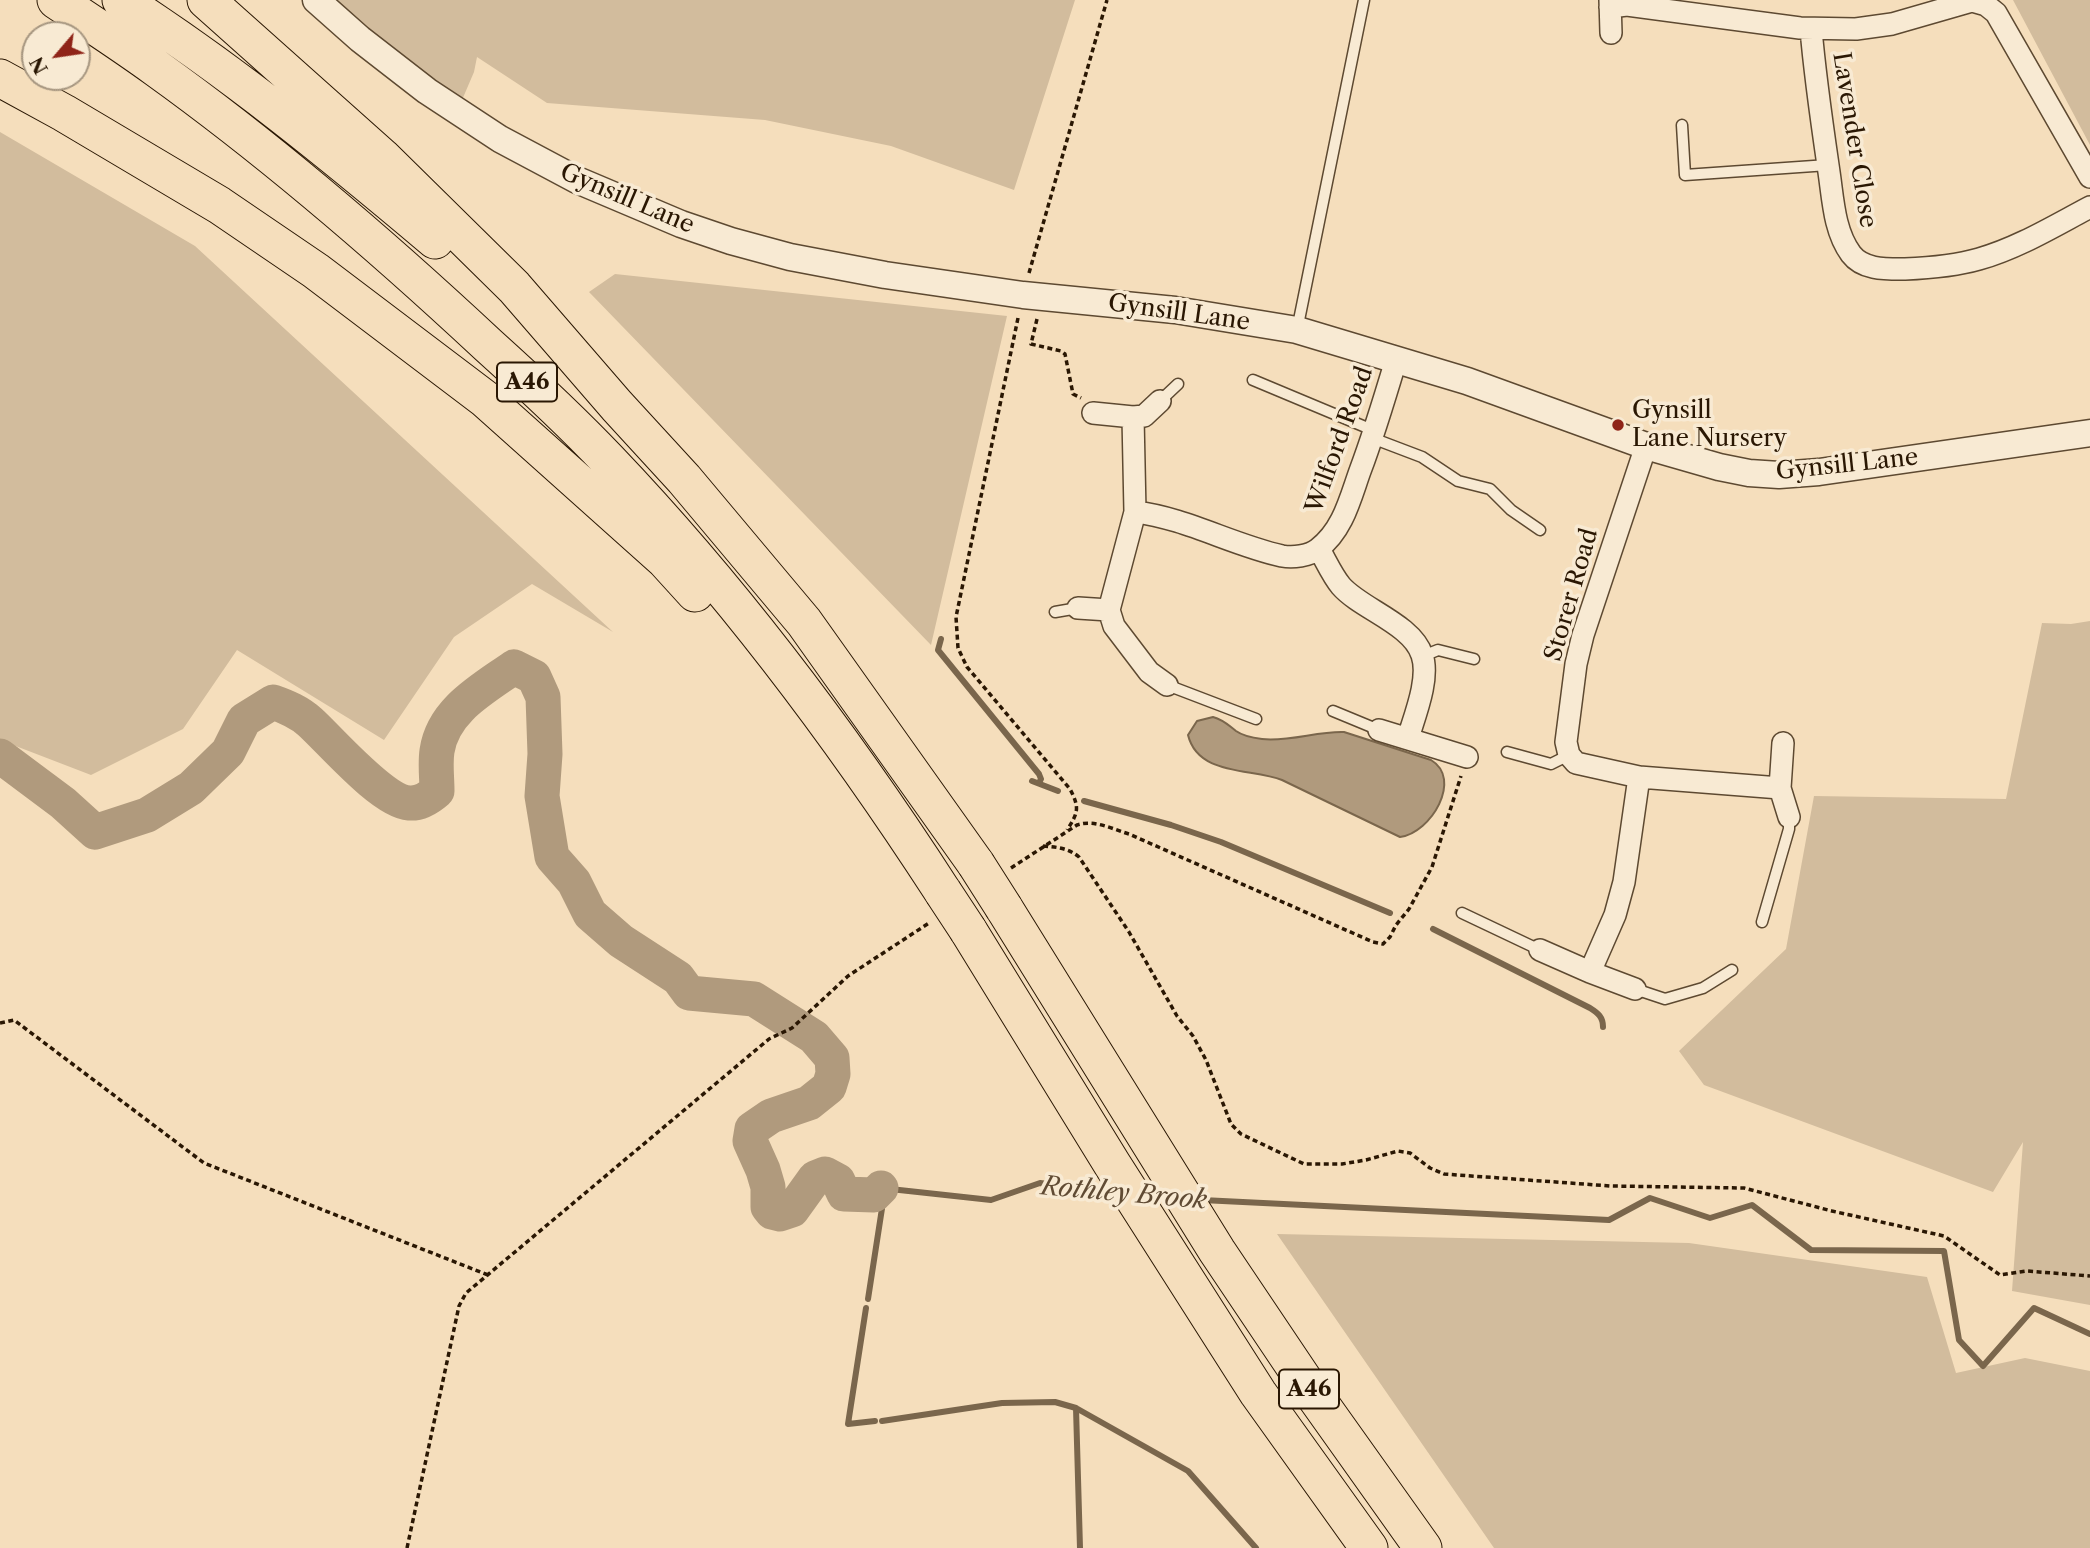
<!DOCTYPE html>
<style>
body{margin:0}
#map{position:relative;width:2090px;height:1548px;overflow:hidden;background:#f5debc;font-family:"Libre Caslon Text",serif}
canvas{display:block}
.north{position:absolute;left:21px;top:21px;width:70px;height:70px;box-sizing:border-box;background:#f8ead3;border:2px solid #a69680;border-radius:50%;rotate:241deg;font-size:19px;font-weight:700;line-height:28px;text-align:center;color:#2a1703}
.north::after{content:'';display:block;margin:auto;width:24px;height:32px;background:#8f2418;clip-path:polygon(50% 0,100% 100%,50% 72%,0 100%)}
</style>
<div id="map">
<canvas width="2090" height="1548"></canvas>
<div class="north">N</div>
</div>
<script>
const c = document.querySelector('canvas').getContext('2d');
c.lineJoin = 'round';
function fillPath(path, color) { c.fillStyle = color; c.fill(path, 'evenodd'); }
function strokePath(path, color, width, dash) { c.strokeStyle = color; c.lineWidth = width; c.lineCap = dash ? 'butt' : 'round'; c.setLineDash(dash || []); c.stroke(path); }
function write(font, color, halo, rows, align = 'center') {
  c.font = font + ' "Libre Caslon Text",serif'; c.lineWidth = 7; c.setLineDash([]); c.textBaseline = 'middle'; c.strokeStyle = halo; c.fillStyle = color; for (const [text, x, y, turn = 0] of rows) {
    c.save(); c.translate(x, y); c.rotate((+turn || 0) * Math.PI / 180); c.textAlign = isNaN(turn) ? turn : align; if (halo) c.strokeText(text, 0, 0); c.fillText(text, 0, 0); c.restore();
  }
}
const green = new Path2D(`
 M333,0H1075L1014,190L891,146L765,120L547,103L477,57L474,72L462,100L409,63Z
 M2013,0H2090V145Z
 M0,132L195,246L613,632L532,584L454,637L384,740L237,650L183,729L91,775L0,740Z
 M615,274L1007,316L931,645L589,292Z
 M2090,621V1305L2012,1291L2023,1142L1993,1192L1704,1085L1679,1051L1786,949L1814,796L2006,799L2042,623L2071,624Z
 M1277,1234L1689,1243L1927,1277L1956,1373L2025,1358L2090,1371V1548H1494Z`);
const water = new Path2D(`
 M1213,717C1224,720 1228,725 1236,731C1243,736 1254,738 1262,739C1290,742 1317,731 1344,732L1431,760C1463,779 1431,833 1400,837L1282,780C1251,768 1198,776 1188,735L1197,721Z`);
const stream = new Path2D(`
 M941,639L938,650L1039,774L1041,779L1039,783
 M1032,781L1058,791
 M1084,801L1171,825L1221,842L1390,913
 M1433,929L1590,1008C1598,1013 1603,1017 1603,1027
 M881,1188L991,1200L1040,1183L1114,1192
 M1146,1195L1170,1197
 M1202,1200L1609,1220L1650,1198L1710,1218L1752,1205L1811,1250L1944,1251L1959,1340L1983,1366L2034,1308L2090,1334
 M868,1299L885,1189
 M866,1308L848,1424L875,1421
 M1076,1408L1080,1548
 M882,1421L1002,1403L1055,1402L1076,1408L1188,1471L1256,1548`);
const river = new Path2D(`
 M0,756L63,803L95,832L147,815L191,788L228,752L244,720L273,702C287,707 299,712 310,722C331,741 382,801 409,803C420,804 429,798 437,791C437,778 435,764 437,751C443,710 483,689 514,667L534,677L543,697L545,754L542,796L552,857L574,882L590,914L621,941L678,978L689,993L754,999L814,1037L832,1058L833,1074L829,1087L809,1103L771,1116L752,1129L750,1141L763,1170L768,1187V1207L772,1212L780,1214L792,1210L815,1178L825,1174L838,1181L844,1194L874,1195L881,1188`);
const path = new Path2D(`
 M1029,273L1107,0
 M1018,318L956,617L958,648L967,667L1070,789C1080,808 1078,813 1067,830
 M1037,319L1031,344L1061,351L1065,354L1073,394L1081,398
 M1043,846C1057,847 1068,848 1079,857L1129,932L1177,1016L1193,1036L1206,1060L1231,1124L1241,1134L1304,1164H1342L1366,1160L1398,1151L1410,1153L1430,1168L1444,1174L1611,1186L1744,1188L1832,1211L1944,1236L2000,1275L2027,1271L2090,1276
 M1011,868L1077,825C1094,819 1112,829 1129,834L1373,942L1383,944L1390,937L1396,925L1409,909L1432,867L1461,776
 M0,1023L14,1020L204,1163L488,1275
 M407,1548L459,1306L466,1293L769,1039L792,1028L848,976L929,923`);
const service = new Path2D(`
 M1682,125L1685,175L1828,165
 M1297,330L1364,0
 M1253,380L1375,431
 M1160,401L1178,384
 M1372,438L1422,457L1458,481L1490,489L1511,510L1540,530
 M1055,612L1078,608
 M1423,656L1438,650L1474,659
 M1167,685L1256,719
 M1333,711L1379,730
 M1507,752L1551,764L1569,755
 M1462,913L1540,950
 M1762,922L1789,829V817
 M1635,989L1665,999L1703,988L1732,970`);
const minor = new Path2D(`
 M1610,0L1611,33
 M1610,7L1627,5L1800,28L1856,29L1892,24L1972,1L1986,5L1996,13L2090,177
 M1811,29C1815,77 1822,124 1829,172C1833,199 1834,231 1851,254C1863,270 1886,269 1905,269C1930,268 1955,266 1979,259C2018,248 2054,226 2090,207
 M1093,413L1133,417L1144,416L1160,401
 M1133,417L1135,512L1109,610L1114,626L1149,672L1167,685
 M1646,446L1583,635L1576,664L1566,742L1569,755L1576,763L1639,777L1780,788
 M1135,512C1186,518 1232,545 1282,556C1293,558 1309,556 1318,549C1343,530 1350,499 1360,471C1374,434 1385,397 1396,360
 M1319,549C1326,561 1332,575 1341,586C1361,609 1412,624 1422,655C1430,678 1415,715 1408,738
 M1078,608L1109,610
 M1379,730L1467,757
 M1783,743L1780,788L1789,817
 M1540,950L1590,972L1635,989
 M1590,972L1615,915L1624,882L1639,777`);
const tertiary = new Path2D(`
 M316,0L360,39L427,91L500,139L577,180L681,224L731,241L790,257L885,275L1023,295L1175,310L1297,330L1467,381L1646,446L1719,467L1749,473L1779,475L1819,472L2090,433`);
const trunk = new Path2D(`
 M56,0C89,22 123,44 156,68C273,152 383,247 488,345C529,382 570,420 608,460C734,592 844,739 943,892
 M121,0C233,72 334,155 435,240
 M206,0L382,157L514,287L617,406L684,479L804,622L976,864
 M0,78L64,113L219,205L316,271L485,399L665,560L695,593
 M1004,908L1217,1251L1307,1385L1423,1548
 M968,930L1112,1164L1258,1393L1369,1548`);
const trunkBridge = new Path2D(`
 M976,864L1004,908
 M943,892L968,930`);
const markers = [
 [1618,425,7,"#8f2418"]
];
const shields = [
 [527,382,60],
 [1309,1389,60]
];
const shieldNames = [
 ["A46",527,382],
 ["A46",1309,1389]
];
const streetNames = [
 ["Lavender Close",1854,140,81],
 ["Gynsill Lane",627,199,23],
 ["Gynsill Lane",1179,313,8],
 ["Wilford Road",1340,440,-70],
 ["Gynsill Lane",1847,465,-6],
 ["Storer Road",1572,595,-74]
];
const poiNames = [
 ["Gynsill",1632,411],
 ["Lane Nursery",1632,439]
];
const waterNames = [
 ["Rothley Brook",1124,1194,5]
];
fillPath(green, '#d2bc9d');
fillPath(water, '#b09a7d');
strokePath(water, '#7a664c', 2);
strokePath(stream, '#7a664c', 6);
strokePath(river, '#b09a7d', 35);
strokePath(service, '#5d4931', 13);
strokePath(minor, '#5d4931', 24);
strokePath(tertiary, '#5d4931', 29);
strokePath(trunk, '#2a1703', 39);
strokePath(path, '#2a1703', 3.5, [5, 3.5]);
strokePath(service, '#f8ead3', 10);
strokePath(minor, '#f8ead3', 21);
strokePath(tertiary, '#f8ead3', 26);
strokePath(trunk, '#f5debc', 37);
strokePath(trunkBridge, '#2a1703', 39, []);
strokePath(trunkBridge, '#f5debc', 37);
for (const [x, y, r, color] of markers) { const dot = new Path2D(); dot.arc(x, y, r, 0, 2 * Math.PI); c.fillStyle = color; c.fill(dot); strokePath(dot, '#f8ead3', 2.5); }
for (const [x, y, w] of shields) { const box = new Path2D(); box.roundRect(x - w / 2, y - 19.5, w, 39, 5); c.fillStyle = '#f8ead3'; c.fill(box); strokePath(box, '#2a1703', 2); }
write('bold 23px', '#2a1703', null, shieldNames);
write('24px', '#2a1703', '#f8ead3', streetNames);
write('24px', '#2a1703', '#f8ead3', poiNames, 'left');
write('italic 26px', '#604b34', '#f8ead3', waterNames);
</script>
